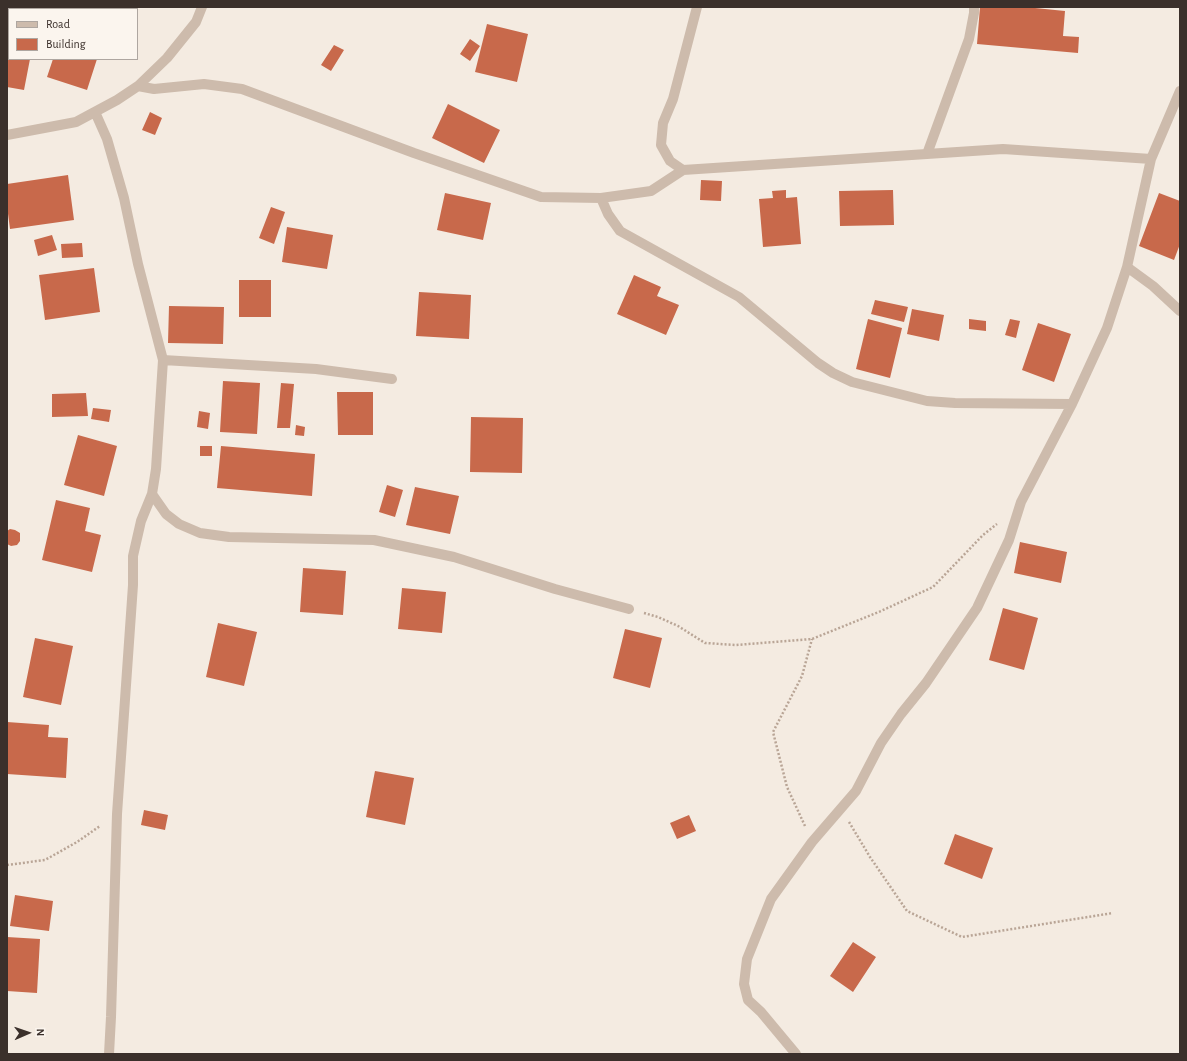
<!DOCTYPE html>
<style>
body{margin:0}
#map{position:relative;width:1187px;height:1061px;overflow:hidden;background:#f4ebe1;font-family:"Alegreya Sans",sans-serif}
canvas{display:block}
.frame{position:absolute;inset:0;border:8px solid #3b302b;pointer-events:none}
.legend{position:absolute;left:8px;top:8px;width:130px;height:52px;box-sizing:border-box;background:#fbf5ee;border:1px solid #aea6a0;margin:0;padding:5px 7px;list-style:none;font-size:12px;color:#3b302b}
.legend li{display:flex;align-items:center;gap:8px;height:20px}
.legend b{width:20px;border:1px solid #aea6a0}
.north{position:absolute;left:8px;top:1013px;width:40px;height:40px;-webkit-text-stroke:3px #fbf5ee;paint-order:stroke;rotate:88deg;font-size:11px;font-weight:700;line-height:16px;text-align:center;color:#3b302b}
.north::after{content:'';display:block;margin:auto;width:14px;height:18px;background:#3b302b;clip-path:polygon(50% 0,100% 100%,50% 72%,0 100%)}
</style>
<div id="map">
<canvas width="1187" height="1061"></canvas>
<div class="frame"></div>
<ul class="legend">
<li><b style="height:5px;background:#cdbbac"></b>Road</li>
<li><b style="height:11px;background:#c8694b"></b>Building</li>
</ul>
<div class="north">N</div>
</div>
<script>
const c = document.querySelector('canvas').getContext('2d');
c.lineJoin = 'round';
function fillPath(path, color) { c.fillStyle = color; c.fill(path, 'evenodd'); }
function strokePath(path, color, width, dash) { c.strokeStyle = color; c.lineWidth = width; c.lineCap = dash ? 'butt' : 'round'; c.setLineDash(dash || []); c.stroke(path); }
const building = new Path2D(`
 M980,7H1025L1065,11L1063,36L1079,37L1078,53L977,44Z
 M487,24L528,34L517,82L475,72Z
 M7,35H9V59H30L24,90L7,87Z
 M470,39L480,46L470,61L460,54Z
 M334,45L344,50L331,71L321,65Z
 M53,59H97L87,90L47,77Z
 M448,104L500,130L484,163L432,138Z
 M150,112L162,118L155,135L142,130Z
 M68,175L74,220L10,229L7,206V184Z
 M701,180L722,181L721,201L700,200Z
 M786,190V198L797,197L801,244L763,247L759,199L773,198L772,191Z
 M893,190L894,225L840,226L839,191Z
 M445,193L491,203L483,240L437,230Z
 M1159,193L1180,201V244L1174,260L1139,246Z
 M271,207L285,212L274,244L259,238Z
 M287,227L333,235L327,269L282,262Z
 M52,235L57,250L38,256L34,240Z
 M82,243L83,257L62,258L61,244Z
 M94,268L100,312L45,320L39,275Z
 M634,275L661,287L657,296L679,305L666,335L617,314Z
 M239,280H271V317H239Z
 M419,292L471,295L469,339L416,336Z
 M875,300L908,307L904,322L871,314Z
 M169,306L224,307L223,344L168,343Z
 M912,309L944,315L939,341L907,334Z
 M868,319L902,328L890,378L856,369Z
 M969,319L986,321V331L969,329Z
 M1010,319L1020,321L1016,338L1005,335Z
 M1038,323L1071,334L1054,382L1022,370Z
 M223,381L260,383L257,434L220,432Z
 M281,383L294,384L290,428H277Z
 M337,392H373V435H338Z
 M86,393L88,416L52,417V394Z
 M93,408L111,410L109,422L91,419Z
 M199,411L210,413L208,429L197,427Z
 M471,417L523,418L522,473L470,472Z
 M296,425L305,427L304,436L295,435Z
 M78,435L117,446L104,496L64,485Z
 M200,446H212V456H200Z
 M221,446L315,454L312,496L217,488Z
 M387,485L403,490L395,517L379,512Z
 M415,487L459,496L450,534L406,525Z
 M56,500L90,508L85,531L101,535L92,572L42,560Z
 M10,529L15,530L20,533V541L17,545L11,546L7,544V531Z
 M1020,542L1067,552L1061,583L1014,573Z
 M303,568L346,571L343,615L300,612Z
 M402,588L446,592L442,633L398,629Z
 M1003,608L1038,618L1024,670L989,660Z
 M218,623L257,632L244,686L206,677Z
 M625,629L662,638L650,688L613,678Z
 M35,638L73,646L61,705L23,697Z
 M7,722L49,725L48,737L68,738L66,778L7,774Z
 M375,771L414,778L405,825L366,817Z
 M144,810L168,815L165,830L141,825Z
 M689,815L696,831L677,839L670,823Z
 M955,834L993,848L982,879L944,864Z
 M15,895L53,901L49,931L10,926Z
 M7,937L40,939L37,993L7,991Z
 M853,942L876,957L853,992L830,976Z`);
const path = new Path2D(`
 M644,613L658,617L678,626L705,643L736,645L812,639L881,611L933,587L983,535L997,524
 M849,822L870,857L907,911L962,937L1113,913
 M805,826L787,787L773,732L802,676L812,639
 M7,865L45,860L77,842L100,826`);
const street = new Path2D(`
 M138,86L154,89L204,84L242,89L414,153L541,197L601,198L651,191L683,170L1003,149L1151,159
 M95,112L107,139L124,198L138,264L163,360L156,469L152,494L141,521L133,556V585L117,814L111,1017L109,1054
 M7,135L76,122L117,100L138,86L167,58L196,22L202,7
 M927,154L969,39L974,13V7
 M683,170L670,161L661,145L663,123L673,99L697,7
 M601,198L608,214L620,231L739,297L818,363L833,373L852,382L927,401L955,403L1072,404
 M1127,267L1153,286L1180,311
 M163,360L316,369L392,379
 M152,494L166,514L179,524L200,533L229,537L374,540L454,557L555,589L629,609
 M796,1054L761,1012L748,1000L744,984L747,959L771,899L812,842L856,791L881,743L901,714L926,683L977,608L1009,540L1021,502L1072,404L1107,328L1127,267L1151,159L1180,91`);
fillPath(building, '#c8694b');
strokePath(path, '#b9a596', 2.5, [2, 2]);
strokePath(street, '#cdbbac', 10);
</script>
